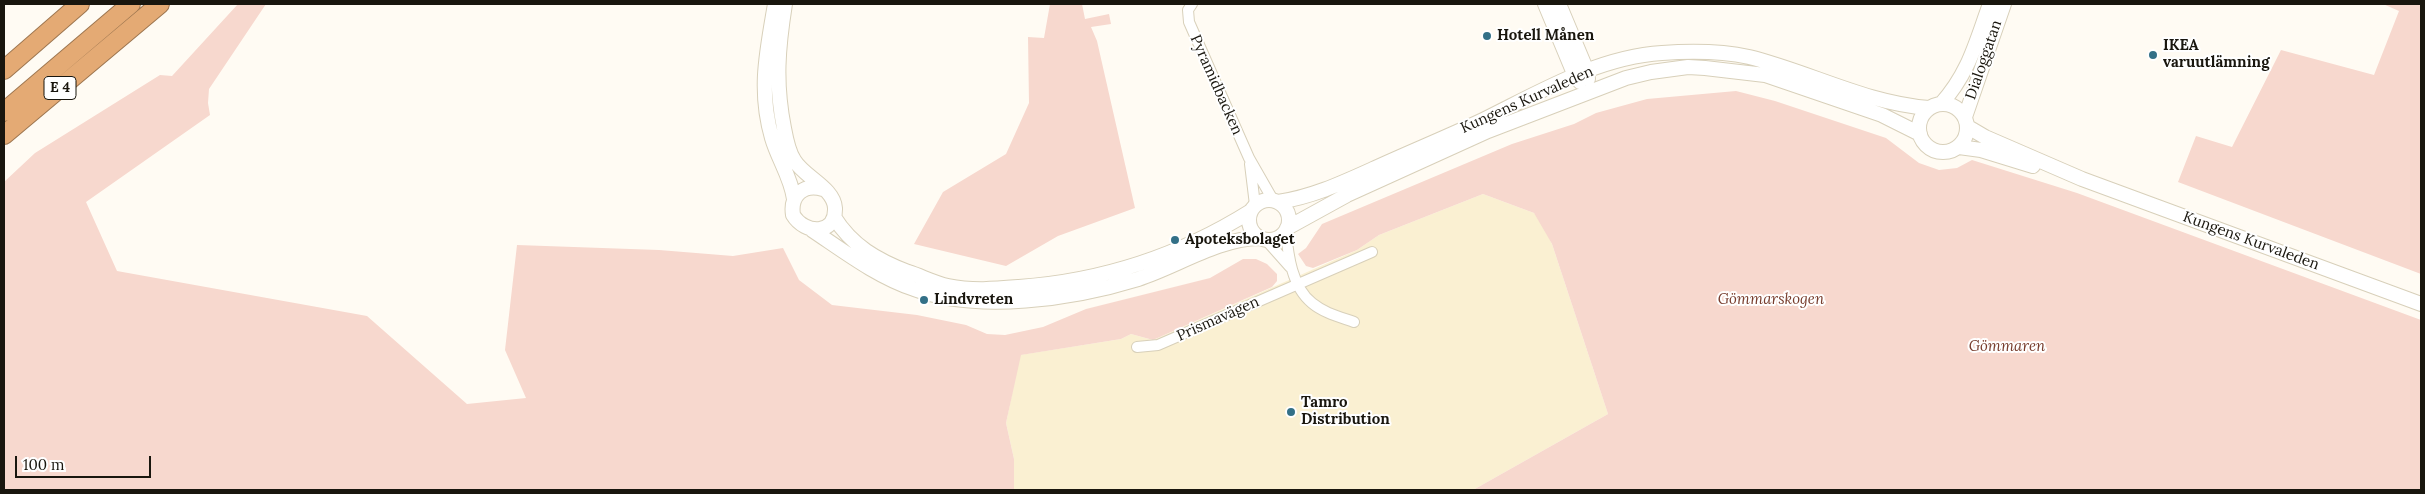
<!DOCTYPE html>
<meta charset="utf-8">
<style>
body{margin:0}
#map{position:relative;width:2425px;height:494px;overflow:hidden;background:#fffbf3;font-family:Lora,serif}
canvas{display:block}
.frame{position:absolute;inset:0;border:5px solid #19160e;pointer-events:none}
.scale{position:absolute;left:15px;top:456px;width:136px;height:22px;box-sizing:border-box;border:2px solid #19160e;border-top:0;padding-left:6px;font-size:15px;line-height:18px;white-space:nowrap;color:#19160e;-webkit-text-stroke:4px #fff;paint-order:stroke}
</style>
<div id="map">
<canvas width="2425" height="494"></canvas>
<div class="frame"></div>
<div class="scale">100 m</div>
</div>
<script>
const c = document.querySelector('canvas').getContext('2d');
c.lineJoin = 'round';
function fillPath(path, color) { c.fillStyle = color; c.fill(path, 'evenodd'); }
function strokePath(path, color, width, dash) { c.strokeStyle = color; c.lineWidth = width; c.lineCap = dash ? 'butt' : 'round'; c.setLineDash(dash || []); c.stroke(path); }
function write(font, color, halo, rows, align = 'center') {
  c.font = font + ' Lora,serif'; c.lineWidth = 4; c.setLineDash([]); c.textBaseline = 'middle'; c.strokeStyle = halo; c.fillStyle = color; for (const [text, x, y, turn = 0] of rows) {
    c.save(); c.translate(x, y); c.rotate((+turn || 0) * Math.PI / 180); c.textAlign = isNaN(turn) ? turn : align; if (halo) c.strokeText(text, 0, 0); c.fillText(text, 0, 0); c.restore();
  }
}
const built = new Path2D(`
 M1483,194L1534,213L1540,219L1552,244L1608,414L1473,490H1014V459L1006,423L1020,355L1121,339L1131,334L1153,340L1357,250L1379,235Z`);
const green = new Path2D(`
 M238,4H266L209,89L208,103L210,115L86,202L117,271L367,316L467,404L526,398L505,350L517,245L659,250L733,256L783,248L799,280L832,305L917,315L966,325L987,334L1005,335L1043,327L1086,309L1210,278L1243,259H1256L1267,264L1277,274V281L1272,287L1153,340L1131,334L1121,339L1021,355L1006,423L1014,459V490H4V182L35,153L160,75L172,76Z
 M1050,4H1082L1085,19L1109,14L1111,24L1091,27L1097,41L1135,208L1058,236L1006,266L914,244L943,192L1006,154L1029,103L1028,37L1044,38Z
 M2383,4H2421V274L2178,182L2196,136L2232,147L2281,50L2374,75L2399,11Z
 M1736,91L1775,101L1886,138L1919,163L1939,170L1957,168L1972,160L2077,193L2421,320V490H1473L1608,414L1552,244L1534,213L1483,194L1379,235L1357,250L1313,268L1306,266L1298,254L1306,248L1322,224L1512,144L1574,124L1596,113L1647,99Z`);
const street = new Path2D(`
 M1192,4L1188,10L1189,22L1249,158L1273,200
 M1250,164L1255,205
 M1286,232C1288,255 1292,287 1312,303C1324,313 1340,317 1354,322
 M1266,240L1290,267
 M1137,347L1158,345L1372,252`);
const secondary = new Path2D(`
 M775,4C767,51 758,90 772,138C778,159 791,177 794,199
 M785,4C778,48 775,83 784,128C786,139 788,151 794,160C804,177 834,188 835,208C836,235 805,235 793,215C790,196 803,183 823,189
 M1545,4L1575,76L1580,82
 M1559,4L1587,71L1588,79
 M1919 128a24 24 0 1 1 48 0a24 24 0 1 1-48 0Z
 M1941,104C1969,73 1976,42 1990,4
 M1965,117L2004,4
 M1968,127L1985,137L2082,179L2421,304
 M1959,147L1981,150L2033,166
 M1249 220a20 20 0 1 1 40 0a20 20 0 1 1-40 0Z
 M1278,202C1312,197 1342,183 1373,169C1410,152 1447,137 1483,120C1540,92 1598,57 1662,53C1691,51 1721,51 1749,57C1810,72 1865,103 1929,108
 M834,217C852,246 877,260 908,272C921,276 934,283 948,286C972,291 995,289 1019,287C1102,281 1181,255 1251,211
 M1287,228L1347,195L1488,131L1626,78L1651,72L1688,67L1705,68L1765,75L1882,115L1920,134
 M812,230C845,252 876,276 914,289C978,313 1073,299 1138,279C1178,266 1217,239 1259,238`);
const highway = new Path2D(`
 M4,70L80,4
 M4,112L131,4
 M4,135L160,4`);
const markers = [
 [1487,36,5,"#337087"],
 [2153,55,5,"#337087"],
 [1175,240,5,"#337087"],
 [924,300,5,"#337087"],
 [1291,412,5,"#337087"]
];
const shields = [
 [60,88,32]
];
const shieldNames = [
 ["E 4",60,88]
];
const poiNames = [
 ["Hotell Månen",1497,36],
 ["IKEA",2163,46],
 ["varuutlämning",2163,63],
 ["Apoteksbolaget",1185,240],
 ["Lindvreten",934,300],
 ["Tamro",1301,403],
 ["Distribution",1301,420]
];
const streetNames = [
 ["Dialoggatan",1984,60,-71],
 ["Pyramidbacken",1216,85,66],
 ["Kungens Kurvaleden",1527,100,-24],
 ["Kungens Kurvaleden",2251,241,20],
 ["Prismavägen",1218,319,-24]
];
const parkNames = [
 ["Gömmarskogen",1771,300],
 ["Gömmaren",2007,347]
];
fillPath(built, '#faf0d2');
fillPath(green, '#f7d8ce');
strokePath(street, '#d8d0ba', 12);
strokePath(secondary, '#d8d0ba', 16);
strokePath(highway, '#9d7650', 20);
strokePath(street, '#fff', 10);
strokePath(secondary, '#fff', 14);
strokePath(highway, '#e4aa74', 18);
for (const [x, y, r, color] of markers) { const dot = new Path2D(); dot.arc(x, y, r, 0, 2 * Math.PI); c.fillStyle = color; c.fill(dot); strokePath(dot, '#fff', 2); }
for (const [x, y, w] of shields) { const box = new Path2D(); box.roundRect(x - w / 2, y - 11.5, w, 23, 4); c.fillStyle = '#fff'; c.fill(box); strokePath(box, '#19160e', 1); }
write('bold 14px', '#19160e', null, shieldNames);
write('bold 15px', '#19160e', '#fff', poiNames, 'left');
write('15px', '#19160e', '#fff', streetNames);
write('italic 15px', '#773c2c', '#fff', parkNames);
</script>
